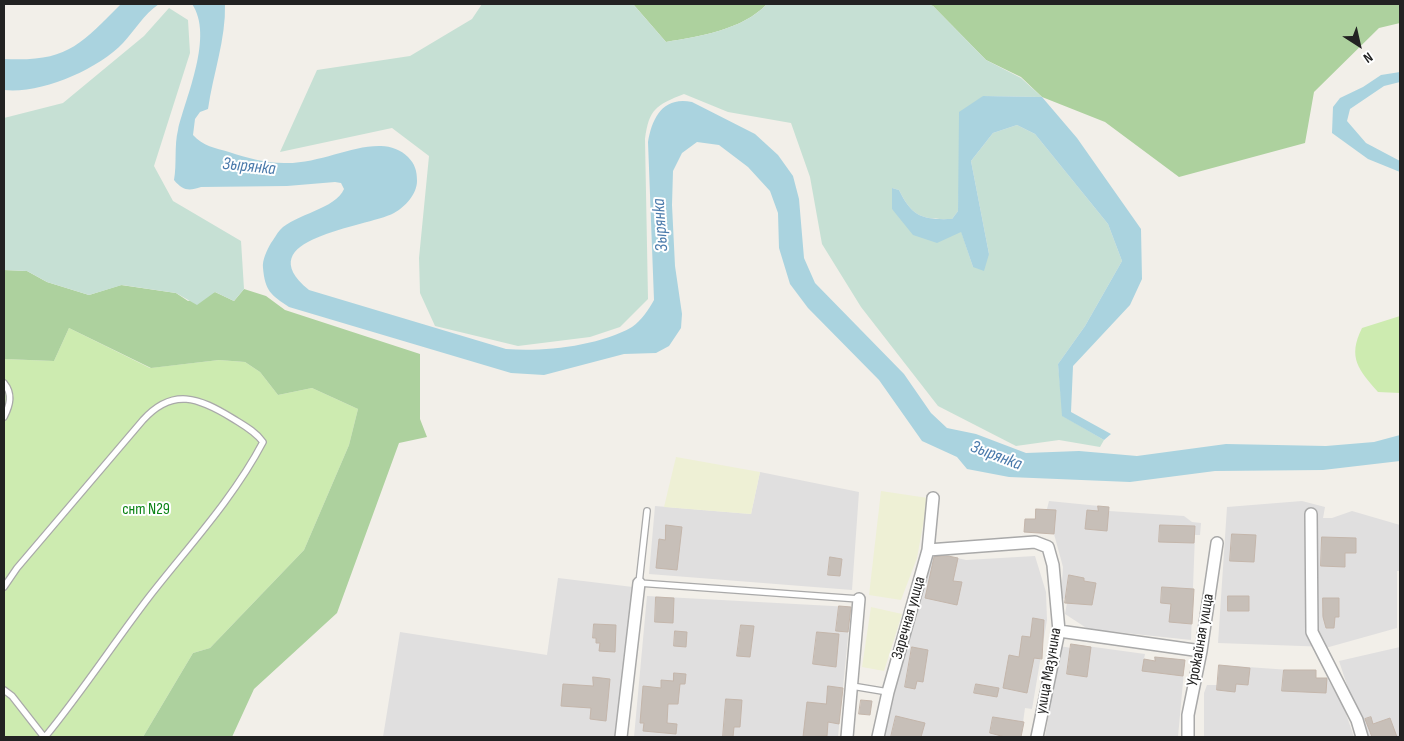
<!DOCTYPE html>
<meta charset="utf-8">
<style>
body{margin:0}
#map{position:relative;width:1404px;height:741px;overflow:hidden;background:#f2efe9;font-family:"Sofia Sans Condensed",sans-serif}
canvas{display:block}
.frame{position:absolute;inset:0;border:5px solid #222;pointer-events:none}
.north{position:absolute;left:1334px;top:20px;width:50px;height:50px;-webkit-text-stroke:4px #fff;paint-order:stroke;rotate:145deg;font-size:14px;font-weight:700;line-height:20px;text-align:center;color:#222}
.north::after{content:'';display:block;margin:auto;width:18px;height:22px;background:#222;clip-path:polygon(50% 0,100% 100%,50% 72%,0 100%)}
</style>
<div id="map">
<canvas width="1404" height="741"></canvas>
<div class="frame"></div>
<div class="north">N</div>
</div>
<script>
const c = document.querySelector('canvas').getContext('2d');
c.lineJoin = 'round';
function fillPath(path, color) { c.fillStyle = color; c.fill(path, 'evenodd'); }
function strokePath(path, color, width, dash) { c.strokeStyle = color; c.lineWidth = width; c.lineCap = dash ? 'butt' : 'round'; c.setLineDash(dash || []); c.stroke(path); }
function write(font, color, halo, rows, align = 'center') {
  c.font = font + ' "Sofia Sans Condensed",sans-serif'; c.lineWidth = 4; c.setLineDash([]); c.textBaseline = 'middle'; c.strokeStyle = halo; c.fillStyle = color; for (const [text, x, y, turn = 0] of rows) {
    c.save(); c.translate(x, y); c.rotate((+turn || 0) * Math.PI / 180); c.textAlign = isNaN(turn) ? turn : align; if (halo) c.strokeText(text, 0, 0); c.fillText(text, 0, 0); c.restore();
  }
}
const residential = new Path2D(`
 M760,472L859,492L852,590L649,574L655,506L751,514Z
 M1049,501L1109,507V511L1184,516L1192,522L1201,523L1200,535H1195L1191,640L1088,629L1065,614L1067,603L1065,599L1061,598L1063,567L1054,534L1024,532L1025,519H1035L1036,509H1047Z
 M1302,501L1325,507L1323,518H1332L1352,511L1400,525V571H1397V628L1329,647L1218,643L1227,507Z
 M935,553L966,560L1035,556L1046,592L1047,620L1032,709L1025,708L1021,737H884L920,589Z
 M558,578L633,587L615,737H383L400,632L547,655Z
 M647,596L851,607L838,737H634Z
 M1072,644L1145,654L1144,659L1154,661L1155,657L1185,660L1178,737H1045L1060,646L1071,648Z
 M1400,647V737H1368L1353,703L1339,661Z
 M1219,665L1290,670L1301,674V670H1316V678H1327L1343,705L1354,737H1204V693L1207,685H1217Z`);
const farmland = new Path2D(`
 M676,457L760,472L751,514L664,507Z
 M881,491L928,498L917,558L901,600L869,595Z
 M871,607L902,614L884,671L862,667Z`);
const grass = new Path2D(`
 M1400,316V393L1378,392C1359,370 1347,358 1362,328Z
 M69,328L150,368L219,360L245,362L260,372L278,395L312,388L358,409L349,445L304,550L210,648L193,653L143,737H4V359L54,361Z`);
const forest = new Path2D(`
 M633,4H767C742,30 701,36 666,42Z
 M927,4H1400V23L1379,28L1314,92L1305,143L1179,177L1105,122L1042,97L1021,77L986,60L933,6Z
 M4,270L27,271L47,282L89,295L121,285L176,293L188,301L215,292L234,301L244,289L266,296L285,310L420,354V419L427,437L399,443L337,613L254,689L232,737H143L193,653L210,648L304,550L349,445L358,409L312,388L278,395L260,372L245,362L219,360L151,368L69,328L54,361L4,359Z`);
const wetland = new Path2D(`
 M482,4H633L666,42C701,36 742,30 767,4H927L933,6L986,60L1021,78L1042,97L983,96L959,192L958,211L952,219C923,220 912,217 899,190L892,188V209L961,231L973,267L989,254L971,161L993,133L1017,125L1035,134L1108,224L1122,261L1085,326L1058,364L1063,416L1104,440L1100,447L1059,440L1016,446L938,406L861,307L822,244L810,177L791,123L728,112L684,94C656,105 649,109 645,139L648,299L620,327L590,337L518,346L435,326L420,293L419,258L429,156L392,128L280,152L317,70L410,56L472,19Z
 M169,8L188,20L190,53L154,166L173,201L241,241L244,289L234,301L215,292L197,305L176,293L122,285L89,295L47,282L27,271L4,270V118L63,103L144,36Z`);
const water = new Path2D(`
 M121,4H159C143,15 136,29 123,43C97,70 41,94 4,90V59C67,62 79,46 121,4Z
 M192,4H225C226,39 213,74 208,109L200,112L195,119L193,135C203,146 215,148 229,152C247,158 265,163 284,163C319,164 351,145 381,146C391,146 401,150 408,157C415,164 417,171 417,181C417,194 405,207 394,213C365,228 246,238 309,290L506,349C544,352 599,346 632,327C641,321 649,309 654,300L648,142C652,118 663,96 692,102L755,134L778,155L793,176L799,199L804,258L815,283L904,374L931,413L947,428L976,434L1026,453L1079,451L1137,456L1226,444L1326,446L1374,442L1400,435V461L1323,470L1215,471L1130,482L1009,477L967,469L957,457L922,441L879,380L808,308L790,284L779,248L778,213L770,191L748,167L719,145L697,142L682,153L673,171L672,205L675,266L682,314L681,328L669,346L656,353L624,354L544,375L511,373L289,307C271,295 265,291 263,268C262,260 267,250 271,243C274,239 277,233 280,230C295,214 336,209 344,189L341,183L335,182L287,186L201,187C189,191 183,191 174,180C177,164 174,146 178,130C186,96 214,36 192,4Z
 M1400,72V82L1384,86L1350,109L1347,121L1366,143L1400,161V172L1368,159L1332,133L1333,107L1340,98L1363,87L1381,75Z
 M983,96L1042,97L1077,138L1141,229L1142,279L1130,305L1073,366L1071,412L1111,434L1104,440L1062,416L1058,364L1085,326L1122,261L1108,224L1035,134L1017,125L993,133L971,161L989,254L984,271L973,267L961,232L937,243L913,235L892,209V188L899,190C912,217 923,220 952,219L958,211L959,112Z`);
const building = new Path2D(`
 M1098,506L1109,507L1107,531L1085,529L1087,510L1098,511Z
 M1036,509L1056,510L1054,534L1024,532L1025,519H1035Z
 M666,525L682,527L677,570L656,568L659,539L665,540Z
 M1160,525L1195,526L1194,543L1159,542Z
 M1232,534L1256,535L1254,562L1230,561Z
 M1322,537L1356,538V553H1345V567L1321,566Z
 M948,556L958,558L953,581L962,582L957,605L925,598L934,557Z
 M830,557L842,559L840,576L828,575Z
 M1069,575L1084,578V581L1096,583L1092,605L1065,603Z
 M1162,587L1194,589L1192,624L1169,622L1171,604L1161,603Z
 M1228,596H1249V611H1228Z
 M656,597L674,598L673,623L655,622Z
 M1323,598H1339V617H1335L1334,628H1326L1323,617Z
 M839,606L851,607L848,632L836,631Z
 M1033,618L1044,620L1042,659L1034,658L1027,693L1003,688L1009,655L1019,657L1022,636L1030,637Z
 M594,624L616,625L615,652L599,651L600,643H596V638H593Z
 M741,625L754,626L750,657L737,656Z
 M675,631L687,632L686,647L674,646Z
 M817,632L839,634L836,667L813,664Z
 M1071,644L1091,647L1087,677L1067,674Z
 M912,647L928,650L923,682L917,681L915,689L905,687Z
 M1155,657L1185,660L1183,676L1142,671L1144,659L1155,661Z
 M1219,665L1250,668L1248,685L1236,684L1235,692L1217,690Z
 M1284,670H1316V678H1327L1326,693L1282,691Z
 M674,673L686,674L685,684H680L678,704H668L667,723L677,724L676,734L643,731L644,723H640L643,686L661,688V680L673,681Z
 M593,677L610,679L606,721L590,719L591,708L561,706L563,684L593,686Z
 M976,684L999,688L997,697L974,693Z
 M828,686L843,688L839,724L828,722L827,736L803,737L807,702L826,704Z
 M726,699L742,700L740,727H734L733,737H723Z
 M861,700L872,701L870,715L859,714Z
 M896,716L925,723L921,737H891Z
 M993,717L1024,722L1021,737H1005L990,733Z
 M1371,717L1373,724L1390,718L1397,737H1372L1365,719Z`);
const service = new Path2D(`
 M4,383C13,394 10,405 4,417
 M647,511L639,583L859,599
 M4,587L17,568L143,420C173,387 199,398 232,418C243,425 255,431 263,442C233,499 188,547 149,597C113,644 82,692 45,737
 M852,686L888,692
 M4,690L12,696L44,737`);
const minor = new Path2D(`
 M1311,514L1312,632L1357,720L1362,737
 M928,550L1035,542L1048,547L1053,565L1059,631L1037,737
 M1059,631L1201,651
 M621,737L639,583
 M847,737L859,599
 M878,737L888,692L928,550L933,498
 M1188,737V715L1201,651L1217,543`);
const parkNames = [
 ["снт N29",146,510]
];
const streetNames = [
 ["Заречная улица",909,618,-74],
 ["Урожайная улица",1201,640,-80],
 ["улица Мазунина",1049,671,-80]
];
const waterNames = [
 ["Зырянка",249,167,6],
 ["Зырянка",661,225,-94],
 ["Зырянка",996,456,21]
];
fillPath(residential, '#e0dfdf');
fillPath(farmland, '#eef0d5');
fillPath(grass, '#cdebb0');
fillPath(forest, '#add19e');
fillPath(wetland, '#c6e0d4');
fillPath(water, '#aad3df');
fillPath(building, '#c7bfb8');
strokePath(building, '#c4b6ab', 1);
strokePath(service, '#a9a9a9', 8);
strokePath(minor, '#a9a9a9', 14);
strokePath(service, '#fff', 5.5);
strokePath(minor, '#fff', 11);
write('16px', '#0c8416', '#fff', parkNames);
write('16px', '#222', '#fff', streetNames);
write('italic 18px', '#4a7aab', '#fff', waterNames);
</script>
